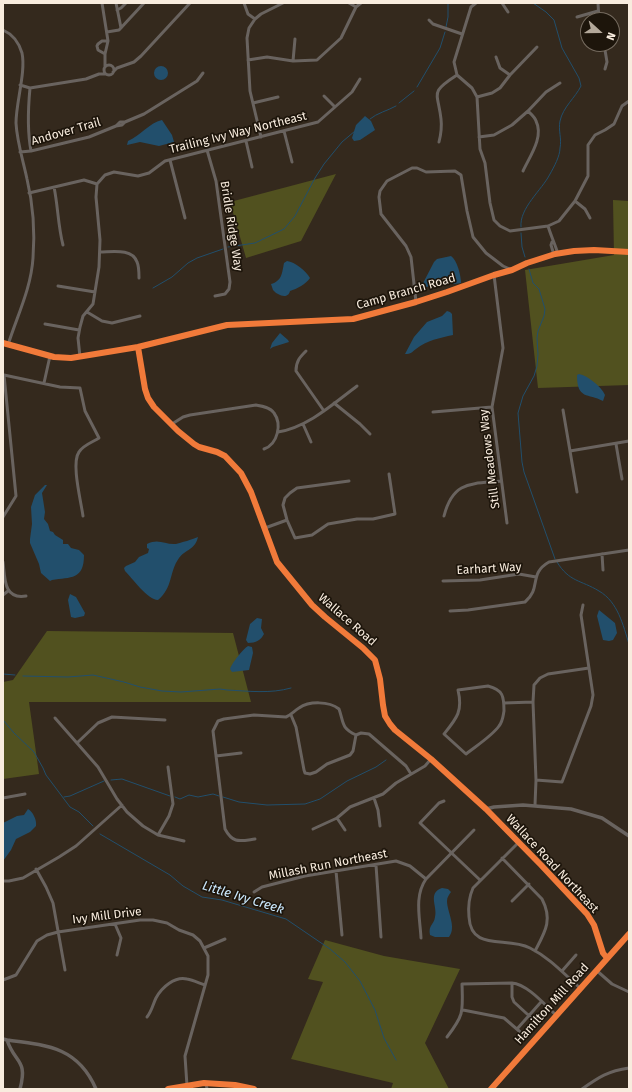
<!DOCTYPE html>
<style>
body{margin:0}
#map{position:relative;width:632px;height:1092px;overflow:hidden;background:#34291d;font-family:"Fira Sans",sans-serif}
canvas{display:block}
.frame{position:absolute;inset:0;border:4px solid #f8ecde;pointer-events:none}
.north{position:absolute;left:580px;top:12px;width:40px;height:40px;box-sizing:border-box;background:#1d150b;border:1px solid #756b5f;border-radius:50%;rotate:111deg;font-size:11px;font-weight:700;line-height:16px;text-align:center;color:#f8ecde}
.north::after{content:'';display:block;margin:auto;width:14px;height:18px;background:#b3a89a;clip-path:polygon(50% 0,100% 100%,50% 72%,0 100%)}
</style>
<div id="map">
<canvas width="632" height="1092"></canvas>
<div class="frame"></div>
<div class="north">N</div>
</div>
<script>
const c = document.querySelector('canvas').getContext('2d');
c.lineJoin = 'round';
function fillPath(path, color) { c.fillStyle = color; c.fill(path, 'evenodd'); }
function strokePath(path, color, width, dash) { c.strokeStyle = color; c.lineWidth = width; c.lineCap = dash ? 'butt' : 'round'; c.setLineDash(dash || []); c.stroke(path); }
function write(font, color, halo, rows, align = 'center') {
  c.font = font + ' "Fira Sans",sans-serif'; c.lineWidth = 3.5; c.setLineDash([]); c.textBaseline = 'middle'; c.strokeStyle = halo; c.fillStyle = color; for (const [text, x, y, turn = 0] of rows) {
    c.save(); c.translate(x, y); c.rotate((+turn || 0) * Math.PI / 180); c.textAlign = isNaN(turn) ? turn : align; if (halo) c.strokeText(text, 0, 0); c.fillText(text, 0, 0); c.restore();
  }
}
const forest = new Path2D(`
 M336,174L301,241L246,258L230,202Z
 M613,200L629,201V385L538,388L525,270L614,255Z
 M47,631L233,633L251,702H29L39,774L3,779V682L13,680Z
 M325,940L384,956L460,969L425,1043L449,1089H391L393,1083L291,1059L323,982L308,979Z`);
const water = new Path2D(`
 M154 73a7 7 0 1 1 14 0a7 7 0 1 1-14 0Z
 M365,116L371,121L375,130L360,140L354,141L352,138L356,125Z
 M162,120L172,135L174,142L159,146L140,142L127,145L128,141C140,136 149,123 162,120Z
 M451,256C457,260 461,275 461,283C452,285 444,283 435,285C430,285 425,288 420,289L434,262L437,259Z
 M287,261C295,262 306,271 310,278C306,284 297,289 290,291C288,300 277,295 273,290L271,284C282,281 282,273 284,263Z
 M447,311L450,312L452,314L453,335C440,338 427,340 416,349C412,352 411,354 405,354L414,337L427,322L442,316Z
 M280,333L288,340L289,342L273,347L270,349L272,343Z
 M579,374C588,376 601,386 605,395L603,401C588,393 577,400 577,375Z
 M45,485H47L42,493L45,512L44,519L48,524L50,531L53,532L55,535L63,540V544H68L71,548L79,550L84,555C84,580 71,577 52,580L50,581L41,573L39,564L30,543V539L32,524L31,507L35,495Z
 M198,537C195,550 186,549 179,558C169,572 173,588 158,600C148,600 132,578 125,571L124,568L126,566L135,562L139,557L148,553L149,549L147,548V544C159,538 165,545 176,544C180,543 194,539 198,537Z
 M70,594L76,597L85,613L84,616L75,618L71,617L68,600Z
 M599,610L615,623L617,633L613,640L609,641L603,640L597,616Z
 M257,618L262,619L261,628L264,634C261,640 256,643 248,643L246,640L250,624Z
 M248,646L252,647L253,653L249,670L232,672L230,669C232,663 243,649 248,646Z
 M28,809C33,812 37,820 36,826L30,832L16,839L11,850L3,861V823L17,816L24,815Z
 M442,888L448,889L451,892C449,895 447,897 447,901C447,912 457,927 449,937H435L430,935C428,925 434,925 435,917C438,907 427,893 442,888Z`);
const stream = new Path2D(`
 M446,27L448,17V3
 M417,87L440,48L445,32
 M399,103L414,91
 M370,119C377,113 387,111 396,106
 M521,227C519,208 542,190 550,174C554,167 560,156 560,148C562,139 558,130 560,121C563,107 575,98 581,86L579,78L562,48L554,20L546,12L533,3
 M521,233L522,247L525,257
 M228,247L255,243L284,229L295,216L315,178L324,164L342,142L355,131
 M529,269L533,283L539,289L545,309L544,316L538,331L537,338L538,354L537,366L534,376L523,396L518,413L522,462L524,472L555,559
 M153,288L172,277L188,263L197,258L223,249
 M557,562C569,582 581,580 599,591C618,602 623,625 629,644
 M3,674L15,675
 M23,676L68,677L93,675L124,682L140,687L162,691L181,692L220,689L227,690C248,691 270,694 291,688
 M3,720L14,733L34,752L43,768L46,775L70,807L79,812L93,826
 M111,780L122,779L170,796
 M64,797L70,796L104,781
 M175,797L180,799L189,795L198,797L213,794L219,796
 M223,797L239,802L267,805L305,804L320,799L347,781L376,767L386,760
 M100,834L170,875L183,886L202,897L222,900L286,919L330,949L345,962L360,981L375,1010L384,1038L396,1060`);
const minor = new Path2D(`
 M102,3L108,41L105,54V67
 M116,3L121,28
 M244,3L248,14L255,19
 M349,3L356,7
 M476,3L471,7L454,62L457,75L472,88L477,97L480,149L485,163L490,203L494,220L500,226L510,231L548,226L559,221L575,201L588,176V145L595,135L605,130L614,124L622,106L629,101
 M502,3L508,12
 M598,3L599,20
 M117,10L121,8L126,3
 M577,17L598,11
 M429,20L433,24L462,34
 M3,30C12,34 19,43 22,53C26,72 16,102 16,123C17,142 23,160 27,179C33,204 35,232 33,258C31,289 17,316 8,345
 M107,32L119,30L144,3
 M604,44L607,62L605,69
 M105,54L98,50L97,46L98,44L102,41H108
 M496,57L500,68L510,75
 M248,60L267,57L293,61L317,60L341,38L356,7L361,3
 M293,61L295,39
 M104 70a5 5 0 1 1 10 0a5 5 0 1 1-10 0Z
 M113,72L117,68L134,62L141,56L190,3
 M20,85L30,88L86,79L99,74H106
 M30,88C28,109 27,130 31,151
 M324,96L335,107
 M477,97L492,93L500,88L510,75L537,47
 M253,103L278,97
 M125,122L144,114L197,81L203,73
 M284,131L292,162
 M261,137L250,91L247,38L249,28L255,19L261,14L283,3
 M479,137L494,135L512,125L528,111L546,92L560,83
 M246,141L252,167
 M439,142C441,134 442,127 441,119C438,92 429,93 457,75
 M207,150L216,181L230,282L229,289L225,294L215,296
 M20,152L31,151L89,137L116,126L120,122H125L122,125L116,126
 M170,160L185,218
 M523,171C530,156 544,137 536,121C535,117 531,114 528,111
 M54,187C58,206 58,226 63,245
 M29,193L84,180L97,184
 M575,201L585,209L590,218
 M548,226C551,236 555,244 558,254
 M552,242L551,245L554,255
 M100,252C112,252 132,248 137,262C139,266 139,273 139,278
 M494,275L503,348L492,407L507,523
 M58,286L95,292
 M416,302L411,257L406,246L381,214L379,197L380,191L387,181L412,168H417L426,172L455,171L461,175L467,211L473,237L486,253L503,266L512,270
 M87,312L102,321L112,323L140,316
 M45,324L79,330
 M306,351C300,357 296,361 296,371L324,411
 M80,357L78,338L80,327L83,316L93,304L99,267L100,240L96,197L97,184L105,175L114,172L138,176L149,173L165,161L318,122L352,92L360,79
 M44,383L50,356
 M334,403L360,424L370,434
 M563,410L577,492
 M433,412L492,407
 M172,424L183,417L190,415L256,405C262,406 270,407 274,413C282,424 278,444 264,449
 M303,424L311,442
 M278,432C308,427 333,404 357,386
 M616,444L622,479
 M570,451L629,441
 M349,481L297,488L290,493L285,498L283,505L287,520L295,538L312,535L328,524L357,519H373L395,514L389,474
 M444,516C453,481 471,484 501,481
 M3,517L16,496L4,375L60,387L80,388L85,411L99,438C93,442 83,445 79,452C71,463 81,501 83,516
 M265,528L287,520
 M602,554L603,570
 M3,562C5,577 3,600 26,596
 M443,581L480,580L519,574L536,577
 M3,595L8,591
 M450,611L468,610L525,602C542,588 528,574 549,562L629,550
 M488,686C503,690 504,696 504,711C503,716 503,721 499,726C492,736 476,746 466,754L444,734C457,718 463,711 458,690Z
 M504,703L533,702
 M291,715L296,727L304,770L305,773L310,774L316,772L327,764L350,755L353,751L356,735
 M55,718L98,767L117,799L127,812L143,826L158,835L184,841
 M78,742L98,723L112,717L165,720
 M216,756L241,753
 M536,780L562,782L591,706L593,695L581,615L583,605
 M3,798L25,794
 M374,798L378,810L380,826
 M444,801L439,803L420,823L480,880
 M535,805L536,780L533,702L534,685L540,678L548,674L589,668
 M337,818L345,830
 M313,829L337,818L350,807L383,794L396,783L425,766L431,759
 M158,835L169,816L173,804L168,767
 M255,839C240,841 233,844 225,829L213,731L218,721L224,719L254,715L286,717C291,715 294,711 299,708C309,701 329,701 339,709C344,723 341,728 356,735L361,733L369,734L406,766L411,774
 M519,842L473,888C469,897 468,907 469,917C471,952 506,936 530,948C550,958 564,974 580,988
 M502,858L542,899C553,920 545,932 535,951
 M376,865L381,937
 M36,869L46,887L53,903L65,970
 M336,871L342,935
 M3,881H9L23,878L59,857L76,846L122,805
 M254,892L262,887L305,876L396,861L410,866L426,879
 M512,901L529,884
 M115,924L121,938L117,955
 M421,938C420,918 414,896 426,879L474,830
 M204,948L225,939
 M596,970L612,984L629,992
 M562,971L576,955
 M3,980L16,975L37,941L47,935L58,932L140,920H153L167,923L179,930L193,935L200,941L208,956V975L185,1056L187,1086
 M512,983V997L514,1002L538,1024
 M463,1010L504,1018L526,1037
 M147,1017C152,1011 153,1004 156,998C162,987 175,976 187,979C193,980 199,983 205,985
 M517,1029L541,1002
 M447,1037C464,1015 463,1012 462,984L512,983C527,984 545,1005 556,1015
 M206,1083L207,1089
 M582,1089C599,1077 608,1071 629,1068`);
const tertiary = new Path2D(`
 M3,343L54,357L71,358L138,347L227,325L353,319L416,302L447,292L494,275L512,270L527,263L555,254L574,251L594,250L629,252
 M138,347L145,389L148,398L154,407L178,431L194,444L199,447L217,452L225,456L241,473L251,492L277,562L312,605L325,617L363,648L375,660L380,679L383,705L385,716L390,724L395,730L431,759L486,809L541,865L587,914L594,925L603,953L607,958
 M486,809L494,807L523,805L571,809L602,818L629,836
 M3,1039L7,1040C15,1064 28,1059 20,1089
 M7,1040C47,1045 78,1047 96,1089`);
const secondary = new Path2D(`
 M168,1089L204,1083L235,1085L254,1089
 M491,1089L629,934`);
const cycleway = new Path2D(`
 M3,343L54,357L71,358L138,347L227,325L353,319L416,302L447,292L494,275L512,270L527,263L555,254L574,251L594,250L629,252
 M138,347L145,389L148,398L154,407L178,431L194,444L199,447L217,452L225,456L241,473L251,492L277,562L312,605L325,617L363,648L375,660L380,679L383,705L385,716L390,724L395,730L431,759L486,809L541,865L587,914L594,925L603,953L607,958
 M168,1089L204,1083L235,1085L254,1089
 M491,1089L629,934`);
const streetNames = [
 ["Andover Trail",66,132,-16],
 ["Trailing Ivy Way Northeast",238,133,-14],
 ["Bridle Ridge Way",231,226,81],
 ["Camp Branch Road",406,292,-16],
 ["Still Meadows Way",490,459,-97],
 ["Earhart Way",489,569,-3],
 ["Wallace Road",347,620,41],
 ["Wallace Road Northeast",552,864,47],
 ["Millash Run Northeast",328,865,-11],
 ["Ivy Mill Drive",107,916,-7],
 ["Hamilton Mill Road",552,1004,-48]
];
const waterNames = [
 ["Little Ivy Creek",243,898,17]
];
fillPath(forest, '#51511f');
fillPath(water, '#224f6c');
strokePath(stream, '#224f6c', 1);
strokePath(minor, '#69635f', 3);
strokePath(tertiary, '#69635f', 3.5);
strokePath(secondary, '#6b645f', 4);
strokePath(cycleway, '#f17a3a', 6);
write('12px', '#f8ecde', '#1d150b', streetNames);
write('italic 13px', '#c9e7fc', '#1d150b', waterNames);
</script>
